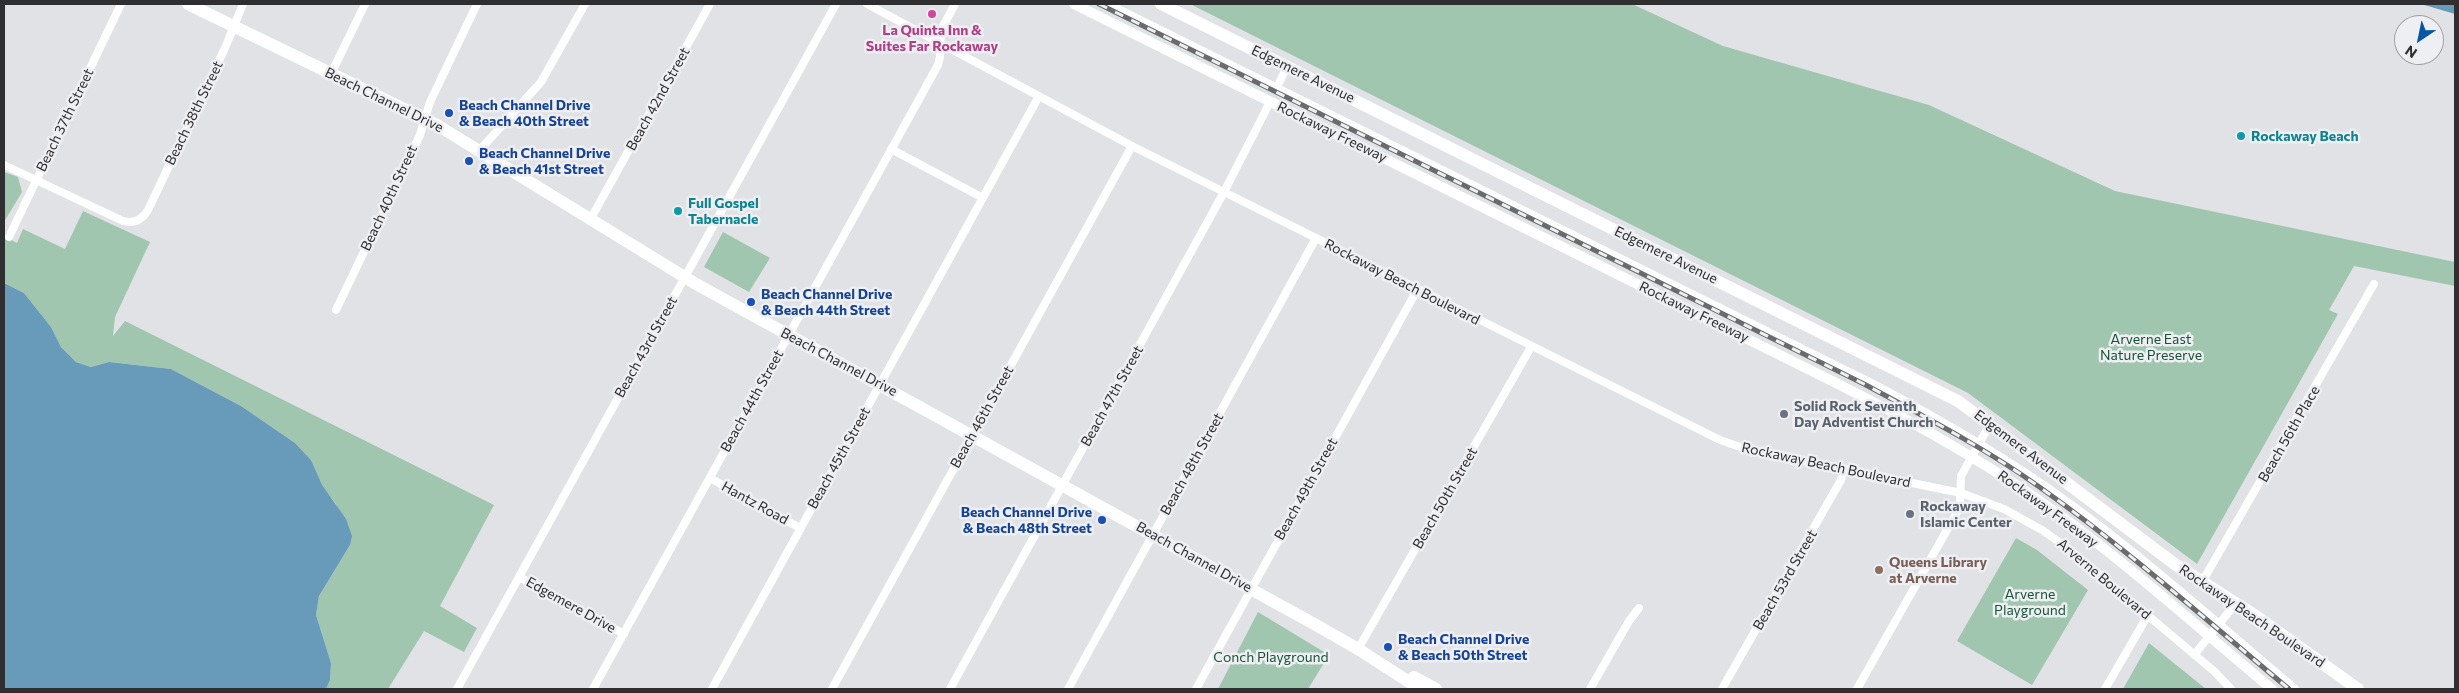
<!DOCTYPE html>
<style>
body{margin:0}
#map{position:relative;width:2459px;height:693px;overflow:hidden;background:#e1e2e5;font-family:Commissioner,sans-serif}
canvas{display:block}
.frame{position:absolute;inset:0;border:5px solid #2f2f31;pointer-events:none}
.north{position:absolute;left:2394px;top:15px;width:50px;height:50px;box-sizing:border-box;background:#eeeff3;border:1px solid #a2a2a5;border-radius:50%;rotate:214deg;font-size:14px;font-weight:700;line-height:20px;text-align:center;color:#2f2f31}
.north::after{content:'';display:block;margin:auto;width:18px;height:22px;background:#0656a5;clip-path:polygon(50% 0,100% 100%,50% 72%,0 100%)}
</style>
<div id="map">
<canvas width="2459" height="693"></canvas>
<div class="frame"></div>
<div class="north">N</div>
</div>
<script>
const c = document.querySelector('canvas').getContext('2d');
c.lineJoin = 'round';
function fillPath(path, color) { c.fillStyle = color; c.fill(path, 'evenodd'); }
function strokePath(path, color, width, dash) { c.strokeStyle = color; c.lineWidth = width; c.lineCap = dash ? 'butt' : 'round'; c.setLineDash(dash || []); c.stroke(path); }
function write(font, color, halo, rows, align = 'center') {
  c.font = font + ' Commissioner,sans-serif'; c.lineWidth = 5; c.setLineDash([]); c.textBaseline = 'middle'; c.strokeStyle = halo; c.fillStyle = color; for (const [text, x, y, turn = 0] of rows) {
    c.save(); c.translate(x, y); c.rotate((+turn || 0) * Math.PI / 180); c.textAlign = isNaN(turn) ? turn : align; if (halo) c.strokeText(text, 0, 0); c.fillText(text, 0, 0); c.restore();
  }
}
const green = new Path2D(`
 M1190,4H1632L1723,46L1929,105L2115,191L2455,262V286L2354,266L2329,310L2338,314L2197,564L1968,393Z
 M4,172L18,177L22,192L4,222Z
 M83,211L150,242L115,317L113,336L125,321L494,505L440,606L477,628L464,652L424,631L388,689H326L330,680L331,663L316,615L319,596L350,545L336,504L321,485L311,460L295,443L241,406L171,369L109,362L91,367L76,362L61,347L51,327L24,293L4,283V236L17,243L23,229L65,249Z
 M723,232L770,258L749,292L704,267Z
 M2016,538L2037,550L2088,590L2032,685L1957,641Z
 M1258,612L1329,655L1308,689H1218Z
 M2149,643L2206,689H2207H2123Z`);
const water = new Path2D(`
 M2421,4H2455V14Z
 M4,283L24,293L51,327L61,347L76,362L91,367L109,362L171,369L241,406L295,443L311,460L322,485L346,519L352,536L350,545L319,596L316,615L331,663L330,680L326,689H4Z`);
const minor = new Path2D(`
 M867,4L1132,146L1720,440L1746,449L1961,493L2004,509L2042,530L2069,549L2215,672L2231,689
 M331,74L365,4
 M1276,89L1287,67
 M891,149L983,198
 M479,151L541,82L585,4
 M4,165L123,221C134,224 142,220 148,210L225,48L243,4
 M590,220L710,4
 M9,237L121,4
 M336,310L420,135L430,102L477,4
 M710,478L800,528
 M519,577L624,634
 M2202,582L2374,284
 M1358,649L1531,347
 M2194,655L2236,603
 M457,689L836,4
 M593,689L938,65L940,57L941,30L955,4
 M712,689L1039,96
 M832,689L1132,146
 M950,689L1224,192L1270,102
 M1068,689L1316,238
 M1196,689L1417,290
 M1590,689L1629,621L1639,608
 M1722,689L1841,480L1844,469
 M1857,689L1960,507L1961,476L1990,424
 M2105,689L2148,615`);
const tertiary = new Path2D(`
 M1074,4L1836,383C1914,422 1990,464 2061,516C2134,569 2202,631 2272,689
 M1106,4L1875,386C1941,421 2005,458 2066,502C2145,559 2219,626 2294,689`);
const primary = new Path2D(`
 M188,4L437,125L696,284L1316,625L1358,649L1420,689
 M1161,4L1958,401L2176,565L2253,614L2358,689
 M1414,677L1436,689`);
const rail = new Path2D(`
 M1099,4L1864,384C1923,416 1983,447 2038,486C2126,548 2206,620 2289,689`);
const markers = [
 [932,14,5,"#d1479c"],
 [449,113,5,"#1a4fb4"],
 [2241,136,5,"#0f9aa8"],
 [469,161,5,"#1a4fb4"],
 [678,211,5,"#0f9aa8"],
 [751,302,5,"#1a4fb4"],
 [1784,414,5,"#6b7280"],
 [1910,514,5,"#6b7280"],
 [1102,520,5,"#1a4fb4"],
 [1879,570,5,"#8d6e63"],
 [1388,647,5,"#1a4fb4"]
];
const hotelNames = [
 ["La Quinta Inn &",932,30],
 ["Suites Far Rockaway",932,46]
];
const streetNames = [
 ["Edgemere Avenue",1303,74,26],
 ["Beach 42nd Street",658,99,-61],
 ["Beach Channel Drive",384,100,26],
 ["Beach 38th Street",194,113,-64],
 ["Beach 37th Street",65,120,-64],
 ["Rockaway Freeway",1332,132,26],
 ["Beach 40th Street",389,198,-65],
 ["Edgemere Avenue",1666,255,26],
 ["Rockaway Beach Boulevard",1402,282,27],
 ["Rockaway Freeway",1694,312,26],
 ["Beach 43rd Street",646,347,-61],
 ["Beach Channel Drive",839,362,28],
 ["Beach 47th Street",1112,396,-61],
 ["Beach 44th Street",752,401,-61],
 ["Beach 46th Street",982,417,-61],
 ["Beach 56th Place",2289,434,-60],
 ["Edgemere Avenue",2021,447,37],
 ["Beach 45th Street",839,458,-61],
 ["Beach 48th Street",1192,464,-61],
 ["Rockaway Beach Boulevard",1826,465,12],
 ["Beach 49th Street",1306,489,-61],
 ["Beach 50th Street",1445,498,-60],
 ["Hantz Road",755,503,29],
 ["Rockaway Freeway",2048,509,36],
 ["Beach Channel Drive",1194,557,29],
 ["Arverne Boulevard",2104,579,40],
 ["Beach 53rd Street",1785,580,-60],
 ["Edgemere Drive",571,605,29],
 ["Rockaway Beach Boulevard",2252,616,34]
];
const transitNames = [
 ["Beach Channel Drive",459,105],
 ["& Beach 40th Street",459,121],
 ["Beach Channel Drive",479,153],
 ["& Beach 41st Street",479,169],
 ["Beach Channel Drive",761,294],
 ["& Beach 44th Street",761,310],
 ["Beach Channel Drive",1092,512,"right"],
 ["& Beach 48th Street",1092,528,"right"],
 ["Beach Channel Drive",1398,639],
 ["& Beach 50th Street",1398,655]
];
const cultureNames = [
 ["Rockaway Beach",2251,136],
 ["Full Gospel",688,203],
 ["Tabernacle",688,219]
];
const parkNames = [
 ["Arverne East",2151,339],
 ["Nature Preserve",2151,355],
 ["Arverne",2030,594],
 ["Playground",2030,610],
 ["Conch Playground",1271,657]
];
const worshipNames = [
 ["Solid Rock Seventh",1794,406],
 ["Day Adventist Church",1794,422],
 ["Rockaway",1920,506],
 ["Islamic Center",1920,522]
];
const educationNames = [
 ["Queens Library",1889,562],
 ["at Arverne",1889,578]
];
fillPath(green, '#a0c6af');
fillPath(water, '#679bb9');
strokePath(minor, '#fff', 8);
strokePath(tertiary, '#fff', 10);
strokePath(primary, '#fff', 12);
strokePath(rail, '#6b6b6e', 5);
strokePath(rail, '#eeeff3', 3, [9]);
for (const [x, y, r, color] of markers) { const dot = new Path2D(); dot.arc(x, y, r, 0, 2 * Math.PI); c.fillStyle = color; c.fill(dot); strokePath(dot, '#eeeff3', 2); }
write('bold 14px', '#b23c85', '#eeeff3', hotelNames);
write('14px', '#2f2f31', '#eeeff3', streetNames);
write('bold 14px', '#164399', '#eeeff3', transitNames, 'left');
write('bold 14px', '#0d838f', '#eeeff3', cultureNames, 'left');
write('14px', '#175436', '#eeeff3', parkNames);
write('bold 14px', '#5b616d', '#eeeff3', worshipNames, 'left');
write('bold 14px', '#785e54', '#eeeff3', educationNames, 'left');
</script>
